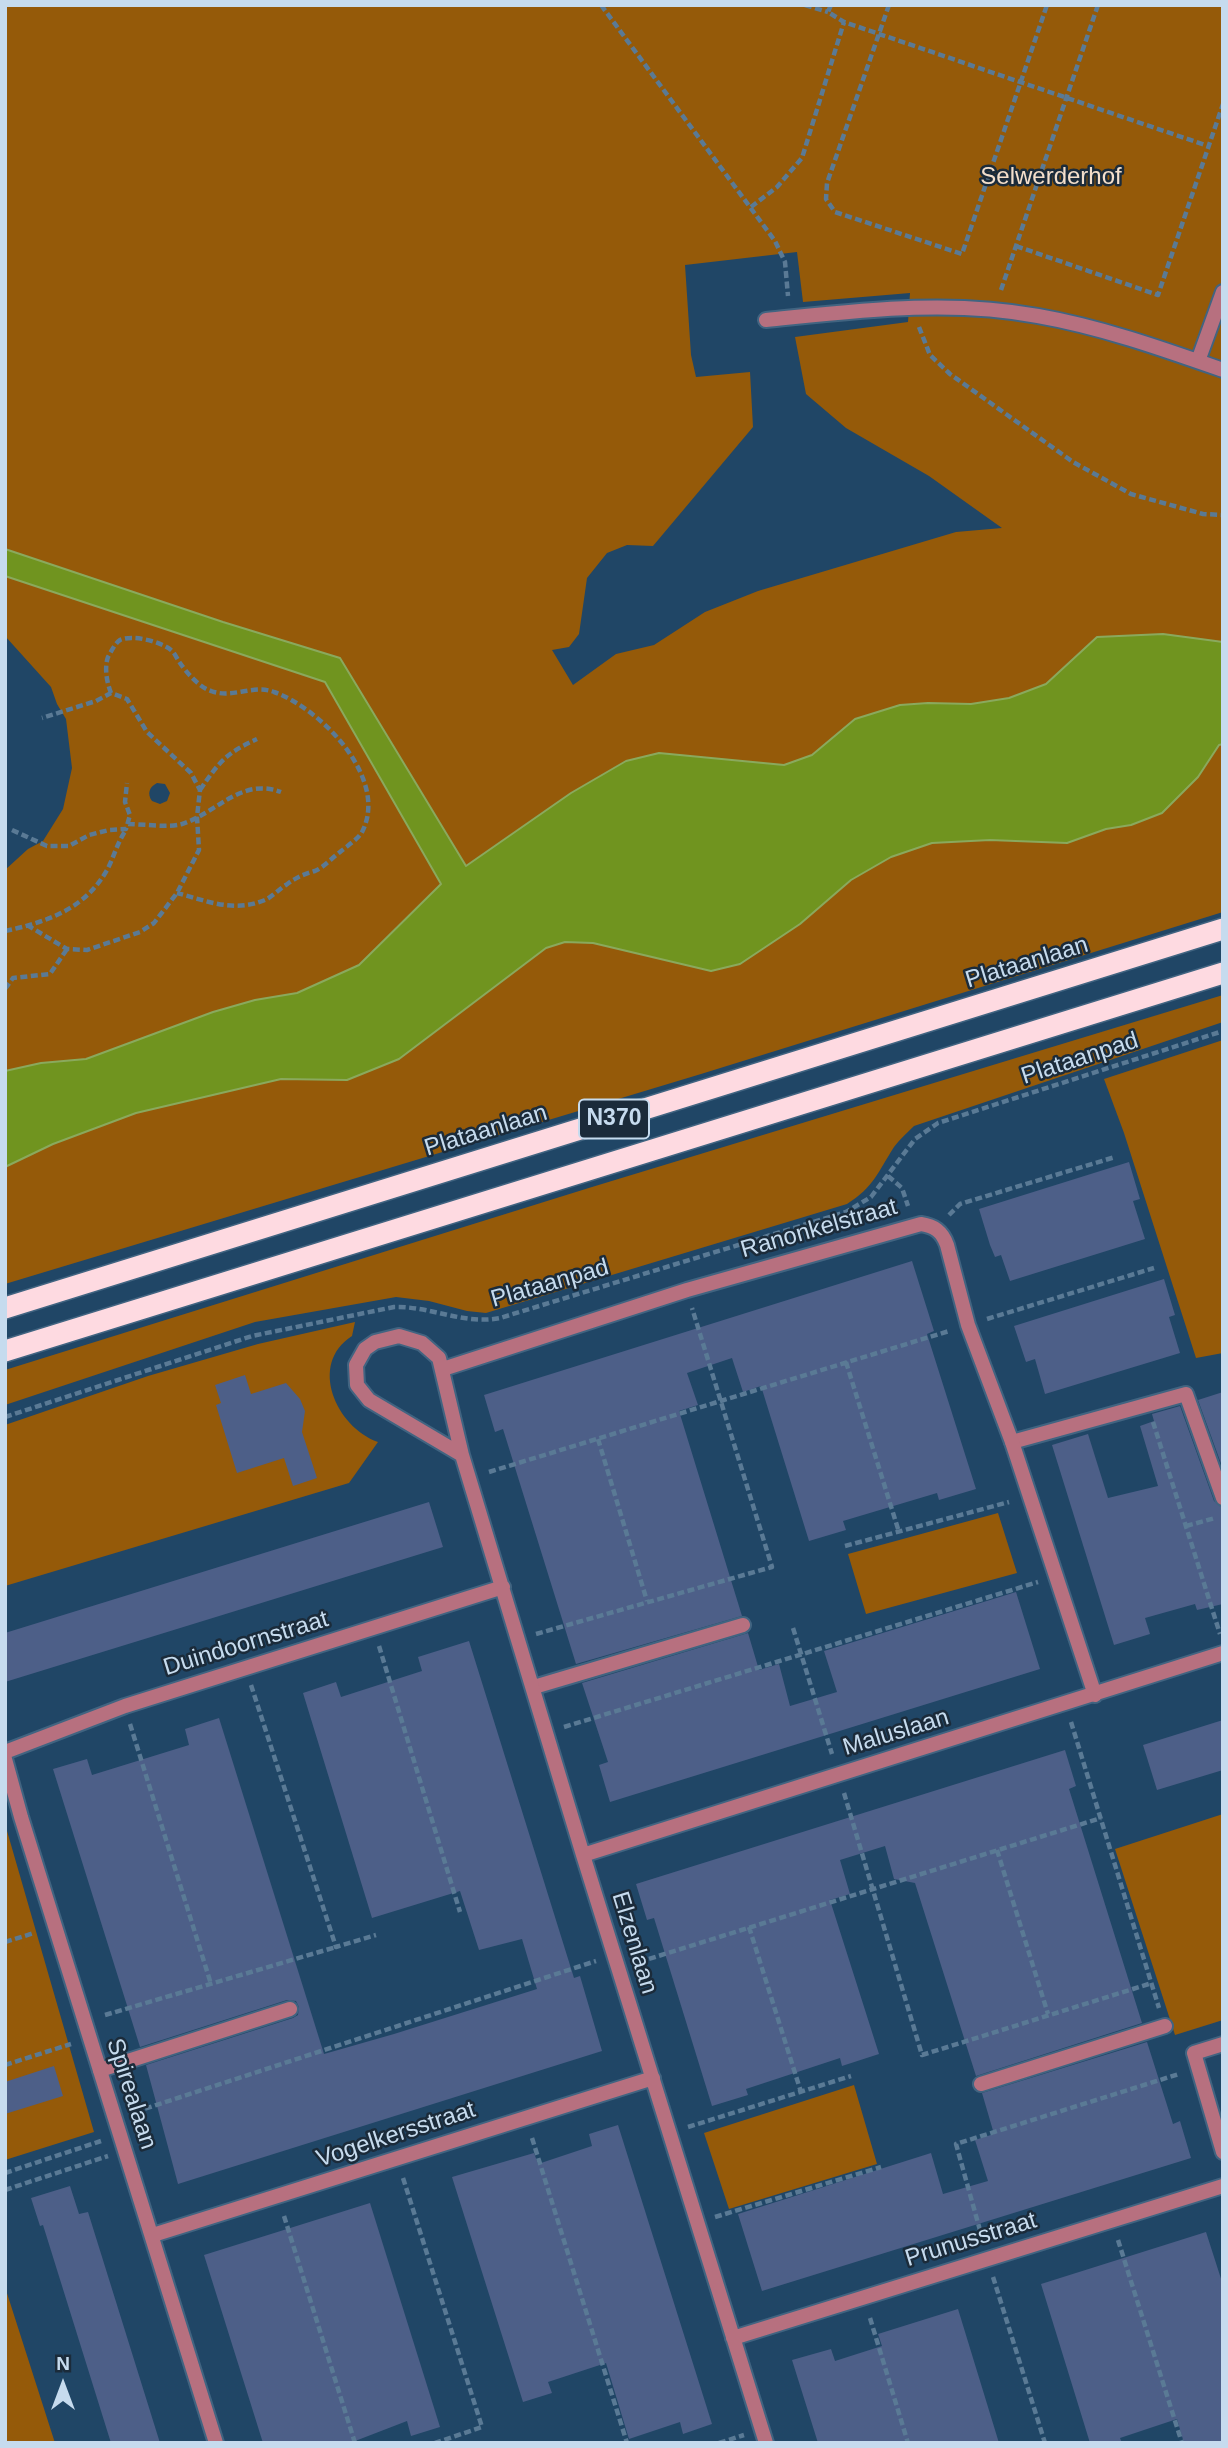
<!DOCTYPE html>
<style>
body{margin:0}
#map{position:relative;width:1228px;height:2448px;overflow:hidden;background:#204666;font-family:Helvetica,sans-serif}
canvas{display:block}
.frame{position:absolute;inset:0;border:7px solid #c6dbee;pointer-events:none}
.north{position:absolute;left:28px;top:2350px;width:70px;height:70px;-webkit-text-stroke:5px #1b2b3a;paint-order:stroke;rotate:0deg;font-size:19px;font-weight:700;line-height:28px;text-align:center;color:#c6dbee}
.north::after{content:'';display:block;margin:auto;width:24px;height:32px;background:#c6dbee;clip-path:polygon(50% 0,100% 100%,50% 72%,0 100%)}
</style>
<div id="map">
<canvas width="1228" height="2448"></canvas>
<div class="frame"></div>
<div class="north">N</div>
</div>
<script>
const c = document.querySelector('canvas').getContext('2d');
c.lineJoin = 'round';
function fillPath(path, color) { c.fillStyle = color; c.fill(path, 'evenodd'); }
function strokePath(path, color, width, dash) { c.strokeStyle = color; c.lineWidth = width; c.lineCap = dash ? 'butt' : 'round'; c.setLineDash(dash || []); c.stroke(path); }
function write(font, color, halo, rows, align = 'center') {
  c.font = font + ' Helvetica,sans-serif'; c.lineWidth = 5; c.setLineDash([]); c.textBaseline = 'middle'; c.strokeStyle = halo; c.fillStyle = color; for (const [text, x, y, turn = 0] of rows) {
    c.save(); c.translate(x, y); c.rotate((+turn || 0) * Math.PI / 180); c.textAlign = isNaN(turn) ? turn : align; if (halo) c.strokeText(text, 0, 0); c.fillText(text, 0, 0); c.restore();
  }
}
const green = new Path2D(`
 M5,5H1223V642L1163,634L1097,637L1046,684L1009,698L971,704L928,703L900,705L855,719L812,755L784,765L659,753L626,761L571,793L466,866L340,658L223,622L5,549ZM797,252L803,302L910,293L908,322L795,337L806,394L846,428L929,476L1002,528L956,532L758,591L705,612L654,645L616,654L573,685L552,650L569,647L579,634L587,578L607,553L627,545L653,546L753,427L750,372L696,377L691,355L685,265Z
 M5,576L325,682L441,884L359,965L297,993L255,1000L213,1012L86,1059L41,1063L5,1071V870L28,849L43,841L63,809L72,768L66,719L57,704L51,687L5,636ZM157,783L165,784L170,793L167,801L160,804L152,801C147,794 149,787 157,783Z
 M1219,744H1223V912L701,1074L5,1284V1167L53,1144L136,1113L281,1079L347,1080L445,1025L529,958L545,948L565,942L593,943L800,924L851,880L891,857L932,843L990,840L1067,843L1106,829L1131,825L1198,777Z
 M1223,995V1022L914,1126C907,1133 899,1140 894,1147C878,1172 874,1187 847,1204L486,1313L467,1311L429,1301L396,1297L255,1322L5,1405V1370L592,1187Z
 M1223,1040V1353L1196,1358L1124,1133L1104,1079Z
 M355,1322L352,1336C308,1364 336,1427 378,1442L349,1483L5,1586V1425L148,1376L258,1344Z
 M998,1513L1017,1573L866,1614L848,1554Z
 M1223,1814V2020L1175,2035L1115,1849Z
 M5,1824L94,2132L5,2160Z
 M854,2085L877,2164L729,2209L704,2133Z
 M5,2287L55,2443H5Z`);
const water = new Path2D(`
 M5,549L223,622L340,658L466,866L571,793L626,761L659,753L784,765L812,755L855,719L900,705L928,703L971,704L1009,698L1046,684L1097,637L1163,634L1223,642V744L1219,745L1198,777L1162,813L1131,825L1106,829L1067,843L990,840L932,843L891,857L851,880L800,924L740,964L711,971L593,943L565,942L546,948L399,1059L347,1080L281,1079L136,1113L53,1144L5,1167V1071L41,1063L86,1059L213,1012L255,1000L297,993L359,965L441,884L325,682L5,576Z`);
const building = new Path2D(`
 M1129,1162L1140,1199L1133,1201L1145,1239L1010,1281L1001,1255L995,1257L990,1245L979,1209Z
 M912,1261L934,1331L927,1334L976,1489L939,1500L937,1493L843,1521L846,1530L809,1541L761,1386L743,1392L732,1358L687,1373L698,1405L679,1411L742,1616L576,1664L503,1429L495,1432L484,1395Z
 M1164,1279L1175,1315L1169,1317L1180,1353L1045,1394L1035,1359L1026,1362L1014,1326Z
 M245,1375L251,1394L286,1383L300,1399L305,1411L302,1432L317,1478L293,1486L284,1458L237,1473L216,1405L221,1403L215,1385Z
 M1223,1392V1469L1198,1400Z
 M1180,1406L1214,1501L1223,1507V1604L1197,1610L1195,1604L1145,1618L1150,1634L1114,1645L1052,1445L1088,1434L1108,1498L1158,1486L1140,1426L1154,1421L1152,1414Z
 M429,1502L443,1547L5,1682V1633Z
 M1016,1592L1040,1669L610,1802L599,1765L608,1762L582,1683L748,1633L759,1670L779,1664L790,1706L837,1692L824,1651Z
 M469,1641L574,1978L580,1976L602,2051L178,2184L146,2065L293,2018L298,2015L299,2007L296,2001L287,2000L140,2047L53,1769L87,1759L92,1775L189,1745L185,1729L219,1718L324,2054L394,2034L537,1989L522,1939L479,1950L460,1891L372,1918L303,1693L336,1682L341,1697L422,1671L418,1657Z
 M1223,1720V1770L1157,1790L1143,1745Z
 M1065,1750L1076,1786L1069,1789L1142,2023L976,2076L915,1883L894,1879L885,1846L840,1860L850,1894L830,1900L879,2054L842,2066L840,2058L746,2089L748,2095L712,2106L654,1918L647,1920L636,1884Z
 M1147,2042L1173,2124L1180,2121L1191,2158L762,2291L738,2214L931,2153L943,2194L988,2181L975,2140L994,2134L982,2093Z
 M54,2066L63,2096L5,2114V2082Z
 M618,2125L712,2424L683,2434L680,2422L629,2439L606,2363L548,2382L552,2393L523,2402L452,2177L534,2153L538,2164L592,2146L589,2134Z
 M70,2186L79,2214L88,2212L160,2443H111L43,2225L40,2226L31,2198Z
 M370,2203L440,2427L411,2436L407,2421L350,2443H263L204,2255Z
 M1206,2232L1223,2285V2443H1184L1177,2419L1120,2438L1122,2443H1090L1041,2284Z
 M958,2309L999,2443H818L792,2360L831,2349L835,2361L882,2346L878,2334Z`);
const path = new Path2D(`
 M601,5L775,241L785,262L788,296
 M805,5L828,12
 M831,5L828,12L844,22L1208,146
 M889,5L827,183L826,199L835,212L962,254L1047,5
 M751,207L777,187L802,158L844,22
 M1016,246L1158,295L1223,104
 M1001,290L1098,5
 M919,327L930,355L950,374L1073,462L1131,494L1203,514L1223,515
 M111,693C107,683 104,668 108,657C111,652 115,643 120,640C133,634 161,642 171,650C175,653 177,659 180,663C187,673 199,687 211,691C232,699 253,684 274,692C320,708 388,777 363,830C360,838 347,846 340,852C332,858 324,867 315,871C304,874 295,878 286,885C279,889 272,897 265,900C234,913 207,901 177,893
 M200,790C219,762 226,753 257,739
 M128,824C144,824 167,828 182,824C217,813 241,777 281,792
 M12,830L47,846H69L89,835L109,830L126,829L130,815L125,802L127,783
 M27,925L67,949L87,950L140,932L154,923L177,893L199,850L197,817L200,790L191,773L147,732L127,699L111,693L96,701L42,718
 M5,931C47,922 85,909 107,870C114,857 117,843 126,830
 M5,989L13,978L50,974L67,949
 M888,1176L902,1188L908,1206
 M949,1215L960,1204L1115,1157
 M987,1319L1154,1268
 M846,1362L899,1532
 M5,1417L252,1336L394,1307C431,1306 463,1325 500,1318L846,1212L871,1197L915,1139L938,1123L1223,1031
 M1153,1422L1220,1634
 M598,1439L647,1601
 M489,1472L949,1331
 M1186,1526L1215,1518
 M845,1546L1009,1502
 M793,1628L832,1754
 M536,1634L772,1567L692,1308
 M379,1646L460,1912
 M251,1685L336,1947L376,1935
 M1071,1722L1159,2008
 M130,1724L211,1984
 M564,1727L1038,1582
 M844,1793L922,2055L1152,1983
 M997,1850L1048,2014
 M749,1927L801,2092
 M5,1942L34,1933
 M639,1962L1101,1818
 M105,2015L336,1947
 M5,2065L71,2044
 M135,2112L596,1961
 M688,2127L851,2076
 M532,2138L627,2443
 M5,2173L101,2141
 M403,2178L482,2427L435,2443
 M5,2190L108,2156
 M284,2216L355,2443
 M715,2217L881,2167
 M1118,2240L1182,2443
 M983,2241L956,2144L1179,2074
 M993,2277L1045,2443
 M870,2318L908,2443
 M719,2443L744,2435`);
const lane = new Path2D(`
 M766,320C856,311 948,299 1038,316C1101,327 1163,349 1223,370
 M1198,361L1223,292
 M1012,1442L1186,1394L1223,1498
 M534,1687L743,1625
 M1223,2044L1194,2053L1223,2152
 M100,2070L290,2009
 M981,2084L1165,2026`);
const street = new Path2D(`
 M399,1336L422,1343L439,1358L462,1455L369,1400L357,1385L356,1365L365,1349L375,1342Z
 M443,1369L687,1290L921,1224C934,1226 942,1231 947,1245L968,1325L1012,1442L1095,1695
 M462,1455L583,1855L766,2443
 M5,1752L125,1706L503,1587
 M5,1759L21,1817L216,2443
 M583,1855L1223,1653
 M153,2235L653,2078
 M733,2338L1223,2186`);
const highway = new Path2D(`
 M5,1308L1223,929
 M5,1351L1223,973`);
const shields = [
 [614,1119,70]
];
const shieldNames = [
 ["N370",614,1119]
];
const parkNames = [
 ["Selwerderhof",1051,177]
];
const streetNames = [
 ["Plataanlaan",1027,963,-17],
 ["Plataanpad",1080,1059,-18],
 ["Plataanlaan",486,1131,-17],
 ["Ranonkelstraat",819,1229,-16],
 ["Plataanpad",550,1284,-16],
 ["Duindoornstraat",246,1644,-17],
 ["Maluslaan",896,1733,-17],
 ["Elzenlaan",634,1943,73],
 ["Spirealaan",131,2094,72],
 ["Vogelkersstraat",396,2135,-18],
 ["Prunusstraat",971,2240,-17]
];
fillPath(green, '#955a09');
fillPath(water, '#70941f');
strokePath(water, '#8aa95d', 2);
fillPath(building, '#4d5f88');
strokePath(lane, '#416481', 18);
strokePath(street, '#416481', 18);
strokePath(highway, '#416481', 24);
strokePath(path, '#5a7a95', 4.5, [7, 3.5]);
strokePath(lane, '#b7707f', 14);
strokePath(street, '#b7707f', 14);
strokePath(highway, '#fedae1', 21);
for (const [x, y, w] of shields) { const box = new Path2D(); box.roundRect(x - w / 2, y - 19.5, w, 39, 5); c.fillStyle = '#1b2b3a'; c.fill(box); strokePath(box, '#c6dbee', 2); }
write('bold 23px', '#c6dbee', null, shieldNames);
write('24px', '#f4dfcb', '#1b2b3a', parkNames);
write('24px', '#c6dbee', '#1b2b3a', streetNames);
</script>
